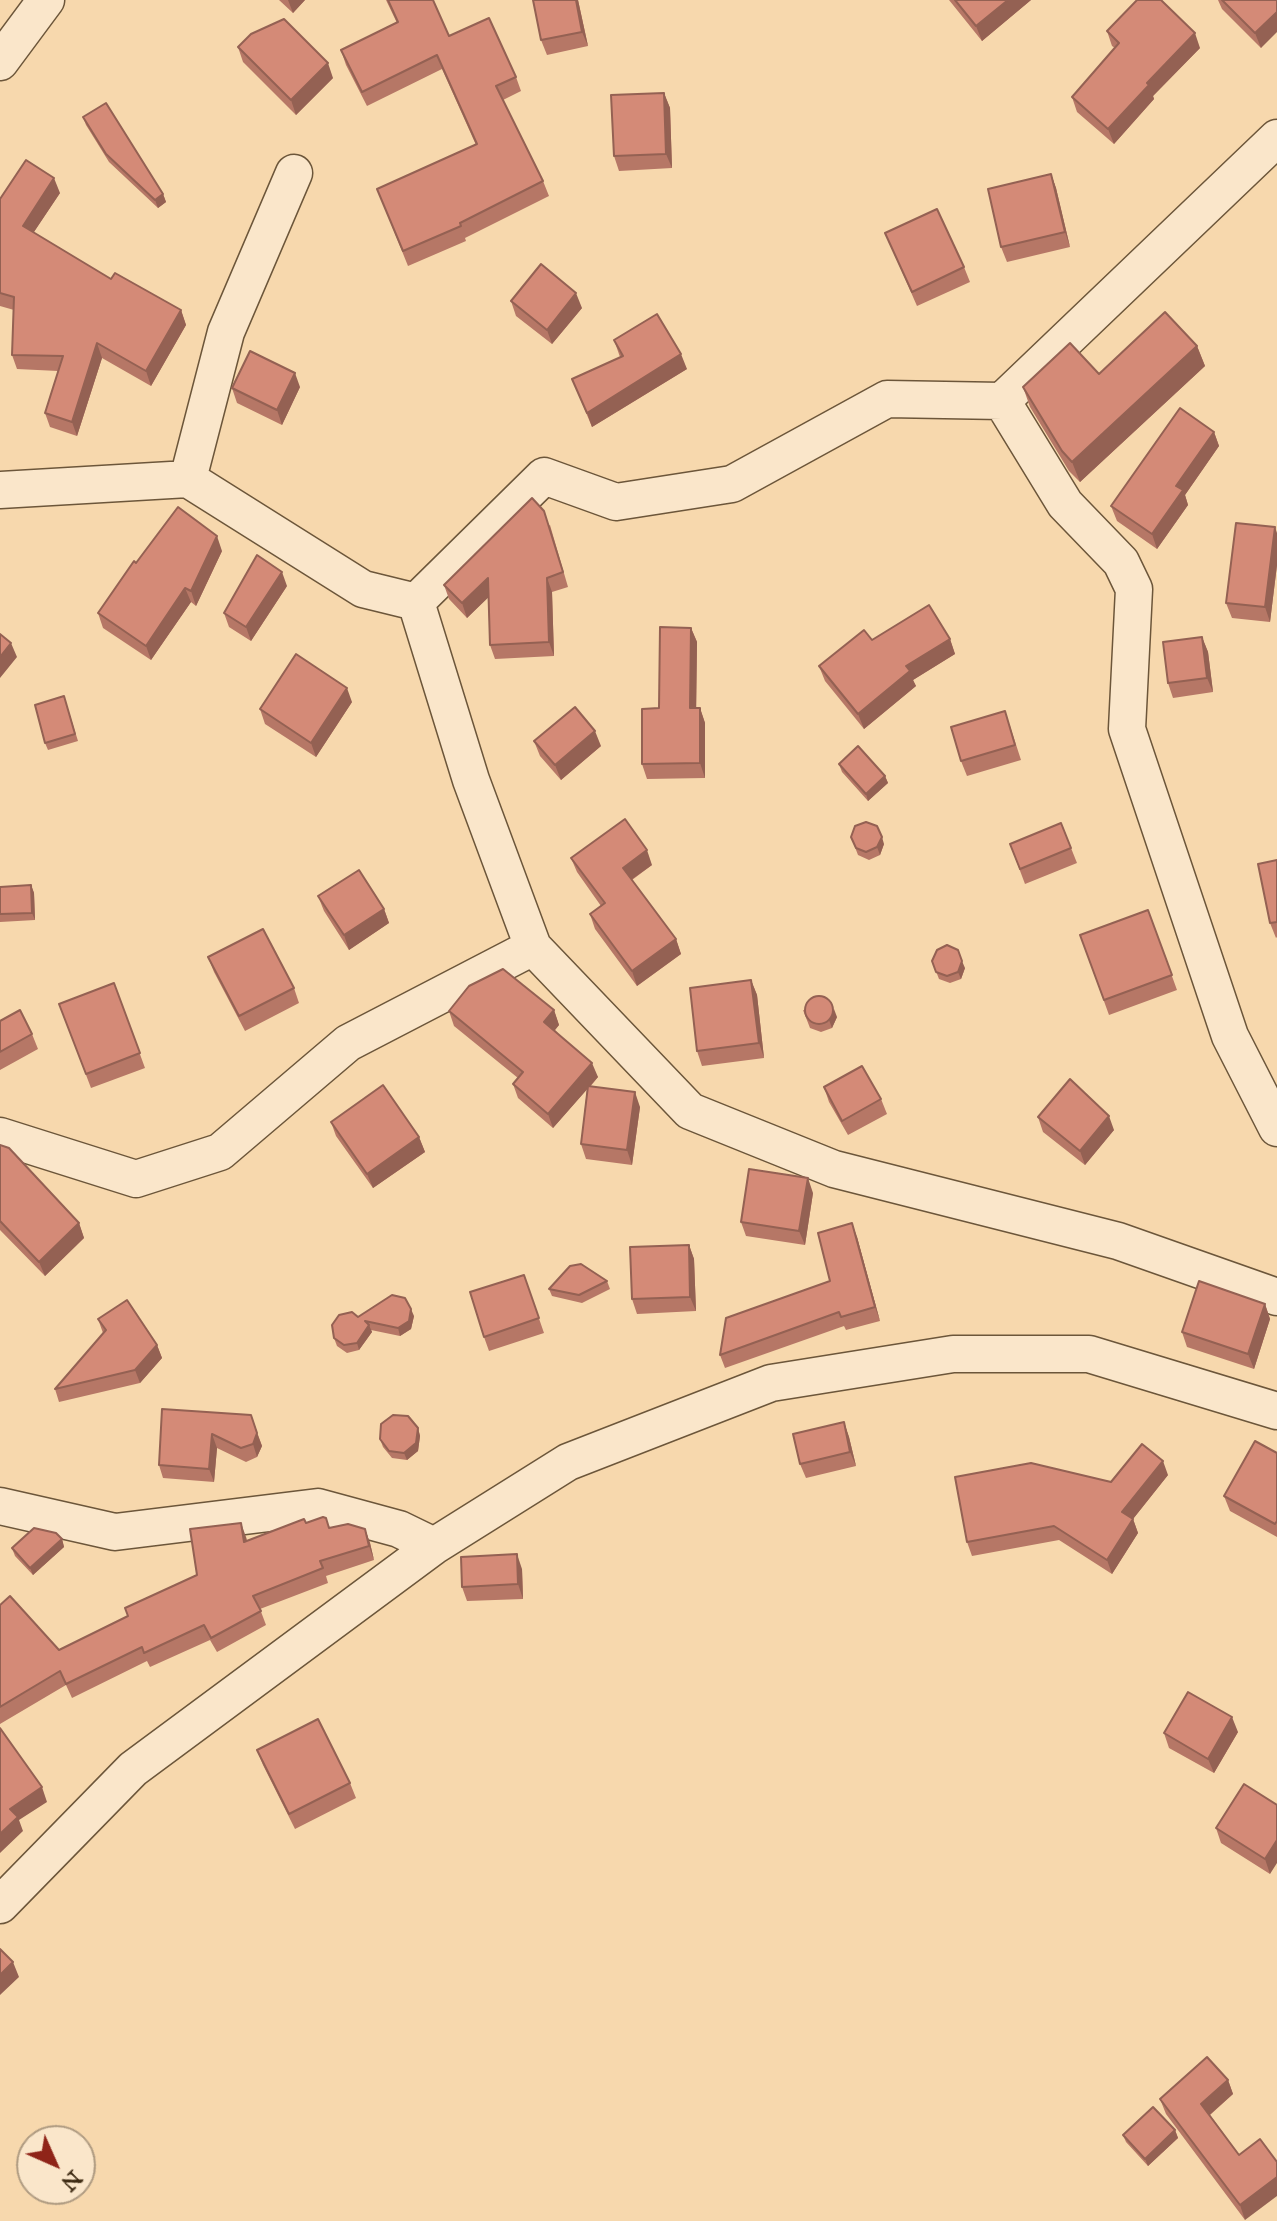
<!DOCTYPE html>
<style>
body{margin:0}
#map{position:relative;width:1277px;height:2221px;overflow:hidden;background:#f7d8ad;font-family:"IM FELL Great Primer",serif}
canvas{display:block}
.north{position:absolute;left:16px;top:2125px;width:80px;height:80px;box-sizing:border-box;background:#fae6ca;border:2px solid #af9b81;border-radius:50%;rotate:135deg;font-size:22px;font-weight:700;line-height:32px;text-align:center;color:#3e2b13}
.north::after{content:'';display:block;margin:auto;width:28px;height:36px;background:#8f2418;clip-path:polygon(50% 0,100% 100%,50% 72%,0 100%)}
</style>
<div id="map">
<canvas width="1277" height="2221"></canvas>
<div class="north">N</div>
</div>
<script>
const c = document.querySelector('canvas').getContext('2d');
c.lineJoin = 'round';
function strokePath(path, color, width, dash) { c.strokeStyle = color; c.lineWidth = width; c.lineCap = dash ? 'butt' : 'round'; c.setLineDash(dash || []); c.stroke(path); }
function fillPath(path, color) { c.fillStyle = color; c.fill(path, 'evenodd'); }
const minor = new Path2D(`
 M0,62L46,0
 M1002,401L1277,138
 M188,479L226,332L294,173
 M0,490L188,479L363,589L416,602L471,780L533,947L690,1111L834,1169L1118,1241L1277,1297
 M416,602L544,476L616,502L732,484L887,399L1002,401L1065,504L1121,562L1134,589L1127,729L1230,1036L1277,1128
 M0,1136L136,1179L220,1152L348,1043L533,947
 M0,1506L115,1532L318,1507L399,1529L434,1546
 M0,1905L133,1769L434,1546L568,1462L771,1383L953,1354H1089L1277,1411`);
const wall = new Path2D(`
 M279,0H305L293,13Z
 M386,0H433L449,36L516,77L521,91L503,100L543,181L549,196L465,238L466,241L408,266L377,189L476,145L442,69L367,106L346,65L341,50L397,23Z
 M533,0H578L588,46L547,55L541,40Z
 M949,0H1031L982,41Z
 M1218,0H1277L1261,48L1222,9Z
 M1107,31L1200,48L1153,96L1154,99L1114,144L1077,112L1072,97L1115,48L1112,46Z
 M238,47L333,78L296,115L243,62Z
 M664,93L670,108L672,168L619,171L614,156Z
 M83,117L163,194L166,202L158,208L109,162L86,125Z
 M1051,174L1056,188L1070,247L1007,262L1001,247Z
 M60,193L33,233L111,279L181,310L186,325L151,386L102,358L77,436L50,427L45,413L58,371L17,369L12,355L14,310L0,306V199Z
 M885,233L964,267L970,282L917,306Z
 M511,301L582,308L552,344L516,316Z
 M614,340L687,369L592,427L572,379L620,357Z
 M1197,346L1205,366L1080,482L1069,471L1030,407L1023,387L1099,374Z
 M300,387L282,425L237,403L232,388Z
 M1214,432L1219,446L1185,495L1188,505L1157,549L1117,521L1111,506Z
 M550,525L568,587L552,592L554,656L495,659L490,645L488,597L467,618L449,599L444,585Z
 M1277,533V565L1270,622L1232,618L1226,603Z
 M222,551L196,606L191,602L151,660L103,628L98,613L136,563Z
 M287,586L251,641L229,627L224,613Z
 M691,628L697,642L696,708H700L705,723V778L647,779L642,764L659,708Z
 M1202,637L1208,652L1213,692L1173,698L1168,683Z
 M950,639L955,654L913,680L916,686L864,729L825,681L819,666L872,640Z
 M64,696L78,741L48,750L45,743Z
 M352,702L316,757L265,724L260,709Z
 M1010,726L1021,760L967,776L961,761Z
 M534,741L601,746L561,780L540,756Z
 M839,764L885,776L888,783L868,801L842,772Z
 M851,837L884,844L880,855L869,860L858,855Z
 M1010,844L1071,848L1077,863L1025,884Z
 M571,858L652,865L632,880L676,939L681,954L637,986L595,929L590,914L601,906L577,872Z
 M1277,860V937L1276,938L1270,923Z
 M31,885L34,893L35,920L0,922V887Z
 M318,896L384,909L389,923L349,950L324,911Z
 M1148,910L1177,990L1109,1015L1080,935Z
 M208,957L294,988L299,1003L245,1031L214,972Z
 M932,961L965,968L961,979L950,983L939,979Z
 M751,980L757,995L764,1058L702,1066L697,1051Z
 M114,983L145,1068L91,1088L59,1004Z
 M554,1010L559,1025L555,1030L598,1077L590,1087L640,1107L632,1165L586,1159L581,1144L587,1089L553,1128L518,1098L513,1084L518,1078L454,1026L449,1011Z
 M803,1010L837,1017L832,1028L821,1032L810,1028Z
 M0,1021L32,1034L38,1049L0,1070Z
 M824,1087L881,1099L887,1114L848,1135L829,1102Z
 M1038,1117L1114,1130L1085,1165L1043,1132Z
 M331,1122L419,1137L425,1152L373,1188L336,1136Z
 M0,1145L79,1223L84,1238L45,1276L0,1230Z
 M813,1193L805,1245L746,1236L741,1222Z
 M857,1237L880,1321L846,1330L844,1326L725,1368L720,1355L830,1281Z
 M689,1245L694,1259L696,1311L637,1314L632,1299Z
 M524,1275L544,1333L489,1351L484,1337Z
 M607,1281L610,1289L582,1303L552,1296L549,1289Z
 M1265,1304L1270,1319L1254,1369L1187,1347L1182,1332Z
 M414,1316L411,1329L400,1336L371,1330L372,1332L359,1350L347,1353L337,1346L334,1338L358,1317Z
 M98,1319L157,1345L162,1358L140,1383L59,1402L55,1389L103,1333Z
 M162,1409L251,1415L262,1446L257,1457L246,1462L217,1448L214,1482L163,1478L159,1465Z
 M844,1422L849,1437L856,1466L806,1478L800,1464Z
 M418,1428L420,1436L418,1451L407,1460L392,1458L383,1447L380,1439Z
 M1277,1453V1537L1230,1511L1224,1496Z
 M1168,1475L1133,1519L1138,1533L1112,1574L1059,1540L972,1556L967,1542L1111,1482Z
 M306,1523L330,1528L365,1529L370,1543L374,1560L326,1576L328,1583L260,1609L266,1625L217,1652L210,1640L150,1667L147,1661L72,1698L66,1685L0,1724V1605L59,1650L128,1617L125,1608L197,1575L246,1537L247,1541Z
 M62,1539L64,1547L33,1575L15,1556L12,1548Z
 M522,1569L523,1599L467,1601L462,1587Z
 M1238,1732L1214,1773L1169,1748L1164,1733Z
 M257,1750L350,1783L356,1798L295,1829L263,1765Z
 M1277,1805L1270,1874L1221,1843L1216,1828Z
 M1228,2080L1233,2094L1210,2115L1239,2155L1245,2220L1166,2114L1160,2099Z
 M1175,2130L1178,2138L1148,2166L1126,2142L1123,2135Z`);
const shadedWall = new Path2D(`
 M288,0H305L293,13Z
 M576,0H578L588,46L582,32Z
 M1008,0H1031L982,41L976,26Z
 M1277,12V32L1261,48L1255,33Z
 M1195,33L1200,48L1153,96L1154,99L1114,144L1108,129L1147,83Z
 M328,63L333,78L296,115L291,100Z
 M664,93L670,108L672,168L666,154Z
 M1051,174L1056,188L1070,247L1065,232Z
 M54,178L60,193L28,241L23,226Z
 M163,194L166,202L158,208L155,200Z
 M576,293L582,308L552,344L547,330Z
 M181,310L186,325L151,386L146,371Z
 M97,343L102,358L77,436L72,422Z
 M1197,346L1205,366L1080,482L1072,462Z
 M681,354L687,369L592,427L587,413Z
 M295,373L300,387L282,425L277,410Z
 M1214,432L1219,446L1185,495L1188,505L1157,549L1152,534L1176,486Z
 M1275,527L1277,533V565L1270,622L1265,607Z
 M217,536L222,551L196,606L191,591Z
 M282,572L287,586L251,641L246,627Z
 M488,578L493,593L467,618L462,603Z
 M547,578L552,592L554,656L549,642Z
 M185,588L191,602L151,660L146,646Z
 M691,628L697,642L696,723L690,708Z
 M1202,637L1208,652L1213,692L1207,678Z
 M950,639L955,654L913,680L916,686L864,729L858,714L906,666Z
 M11,643L17,657L0,678V657Z
 M347,688L352,702L316,757L311,743Z
 M700,708L705,723V778L700,763Z
 M595,731L601,746L561,780L555,765Z
 M885,776L888,783L868,801L866,794Z
 M882,837L884,844L880,855L877,847Z
 M647,850L652,865L628,882L623,868Z
 M31,885L34,893L35,920L32,913Z
 M384,909L389,923L349,950L344,935Z
 M676,939L681,954L637,986L632,971Z
 M962,961L965,968L961,979L958,972Z
 M751,980L757,995L764,1058L759,1043Z
 M834,1009L837,1017L832,1028L829,1020Z
 M554,1010L559,1025L550,1036L544,1022Z
 M592,1063L598,1077L553,1128L548,1114Z
 M635,1092L640,1107L632,1165L627,1150Z
 M1109,1116L1114,1130L1085,1165L1080,1151Z
 M419,1137L425,1152L373,1188L367,1174Z
 M808,1178L813,1193L805,1245L799,1231Z
 M79,1223L84,1238L45,1276L39,1262Z
 M852,1223L857,1237L880,1321L875,1307Z
 M689,1245L694,1259L696,1311L690,1297Z
 M1265,1304L1270,1319L1254,1369L1248,1354Z
 M411,1309L414,1316L411,1329L400,1336L398,1328Z
 M369,1325L372,1332L359,1350L357,1343Z
 M157,1345L162,1358L140,1383L135,1370Z
 M844,1422L849,1437L856,1466L850,1452Z
 M418,1428L420,1436L418,1451L407,1460L404,1453Z
 M257,1433L262,1446L257,1457L253,1444Z
 M212,1434L217,1448L214,1482L209,1469Z
 M1163,1461L1168,1475L1133,1519L1138,1533L1112,1574L1107,1560L1122,1512Z
 M241,1523L246,1537L250,1557L244,1542Z
 M365,1529L370,1543L374,1560L369,1546Z
 M62,1539L64,1547L33,1575L30,1568Z
 M517,1554L522,1569L523,1599L518,1584Z
 M1232,1717L1238,1732L1214,1773L1208,1759Z
 M42,1787L47,1802L19,1820L23,1831L0,1853V1834L10,1809Z
 M1277,1840V1863L1270,1874L1265,1859Z
 M13,1962L19,1977L0,1995V1975Z
 M1228,2080L1233,2094L1206,2118L1201,2104Z
 M1175,2130L1178,2138L1148,2166L1145,2159Z
 M1277,2177V2196L1245,2220L1240,2205Z`);
const building = new Path2D(`
 M388,0H433L449,36L489,18L516,77L496,86L543,181L460,223L461,226L403,251L377,189L477,144L437,55L362,92L341,50L398,22Z
 M533,0H576L582,32L541,40Z
 M955,0H1008L976,26Z
 M1137,0H1161L1195,33L1147,83L1149,85L1108,129L1072,97L1119,43L1107,31Z
 M1222,0H1277V12L1255,33Z
 M284,19L328,63L291,100L238,47L251,34Z
 M664,93L666,154L614,156L611,95Z
 M106,103L163,194L155,200L106,154L83,117Z
 M26,160L54,178L23,226L111,279L115,273L181,310L146,371L97,343L72,422L45,413L63,356L12,355L14,297L0,293V199Z
 M1051,174L1065,232L1001,247L988,189Z
 M937,209L964,267L912,292L885,233Z
 M541,264L576,293L547,330L511,301Z
 M1165,312L1197,346L1072,462L1062,451L1023,387L1070,343L1099,374Z
 M657,314L681,354L587,413L572,379L623,356L614,340Z
 M250,351L295,373L277,410L232,388Z
 M1180,408L1214,432L1176,486L1183,490L1152,534L1111,506Z
 M532,498L544,511L563,572L547,578L549,642L490,645L488,578L462,603L444,585Z
 M178,507L217,536L191,591L185,588L146,646L98,613L134,561L136,563Z
 M1236,523L1275,527L1265,607L1226,603Z
 M257,555L282,572L246,627L224,613Z
 M929,605L950,639L906,666L910,671L858,714L819,666L864,630L872,640Z
 M660,627L691,628L690,708H700V763L642,764V709L659,708Z
 M0,634L11,643L0,657Z
 M1202,637L1207,678L1168,683L1163,642Z
 M296,654L347,688L311,743L260,709Z
 M64,696L75,734L45,743L35,705Z
 M575,707L595,731L555,765L534,741Z
 M1005,711L1015,745L961,761L951,727Z
 M858,746L885,776L866,794L839,764Z
 M625,819L647,850L623,868L676,939L632,971L590,914L605,903L571,858Z
 M866,822L877,826L882,837L877,847L866,852L856,848L851,837L855,826Z
 M1061,823L1071,848L1020,869L1010,844Z
 M1277,860V922L1270,923L1258,864Z
 M359,870L384,909L344,935L318,896Z
 M31,885L32,913L0,914V887Z
 M1148,910L1172,975L1104,1000L1080,935Z
 M263,929L294,988L239,1016L208,957Z
 M947,945L958,950L962,961L958,972L947,976L936,972L932,961L937,950Z
 M503,969L554,1010L544,1022L592,1063L548,1114L513,1084L523,1072L449,1011L469,986Z
 M751,980L759,1043L697,1051L690,988Z
 M114,983L140,1053L86,1074L59,1004Z
 M805 1010a14 14 0 1 1 28 0a14 14 0 1 1-28 0Z
 M20,1010L32,1034L0,1052V1021Z
 M862,1066L881,1099L842,1121L824,1087Z
 M1070,1079L1109,1116L1080,1151L1038,1117Z
 M383,1085L419,1137L367,1174L331,1122Z
 M588,1086L635,1092L627,1150L581,1144Z
 M0,1145L9,1148L79,1223L39,1262L0,1221Z
 M749,1169L808,1178L799,1231L741,1222Z
 M852,1223L875,1307L841,1317L839,1312L720,1355L726,1318L830,1281L818,1233Z
 M689,1245L690,1297L632,1299L630,1247Z
 M581,1264L607,1281L579,1295L549,1289L570,1266Z
 M524,1275L539,1318L484,1337L470,1292Z
 M1199,1281L1265,1304L1248,1354L1182,1332Z
 M392,1295L405,1298L411,1309L409,1321L398,1328L365,1321L369,1325L357,1343L344,1345L334,1338L332,1325L339,1315L352,1312L358,1317Z
 M127,1300L157,1345L135,1370L55,1389L106,1330L98,1319Z
 M162,1409L251,1415L257,1433L253,1444L241,1448L212,1434L209,1469L159,1465Z
 M393,1415L408,1416L418,1428L416,1443L404,1453L389,1451L380,1439L381,1424Z
 M844,1422L850,1452L800,1464L793,1434Z
 M1255,1441L1277,1453V1521L1275,1524L1224,1496Z
 M1142,1444L1163,1461L1122,1512L1133,1519L1107,1560L1054,1526L967,1542L955,1477L1031,1463L1111,1482Z
 M323,1517L326,1518L329,1528L348,1524L365,1529L369,1546L320,1561L323,1568L253,1596L261,1611L211,1638L204,1625L144,1653L142,1647L66,1684L60,1671L0,1707V1605L10,1596L59,1650L128,1616L125,1608L197,1575L190,1529L241,1523L244,1542L304,1519L306,1523Z
 M34,1528L56,1533L62,1539L30,1568L12,1548Z
 M517,1554L518,1584L462,1587L461,1557Z
 M1188,1692L1232,1717L1208,1759L1164,1733Z
 M318,1719L350,1783L289,1814L257,1750Z
 M0,1728L42,1787L10,1809L18,1817L0,1834Z
 M1244,1784L1277,1805V1840L1265,1859L1216,1828Z
 M0,1949L13,1962L0,1975Z
 M1207,2057L1228,2080L1201,2104L1239,2155L1260,2139L1277,2162V2177L1240,2205L1160,2099Z
 M1153,2107L1175,2130L1145,2159L1123,2135Z`);
strokePath(minor, '#6c563a', 39);
strokePath(minor, '#fae6ca', 36);
fillPath(wall, '#b67766');
fillPath(shadedWall, '#946153');
fillPath(building, '#d48a77');
strokePath(building, '#946153', 2);
</script>
